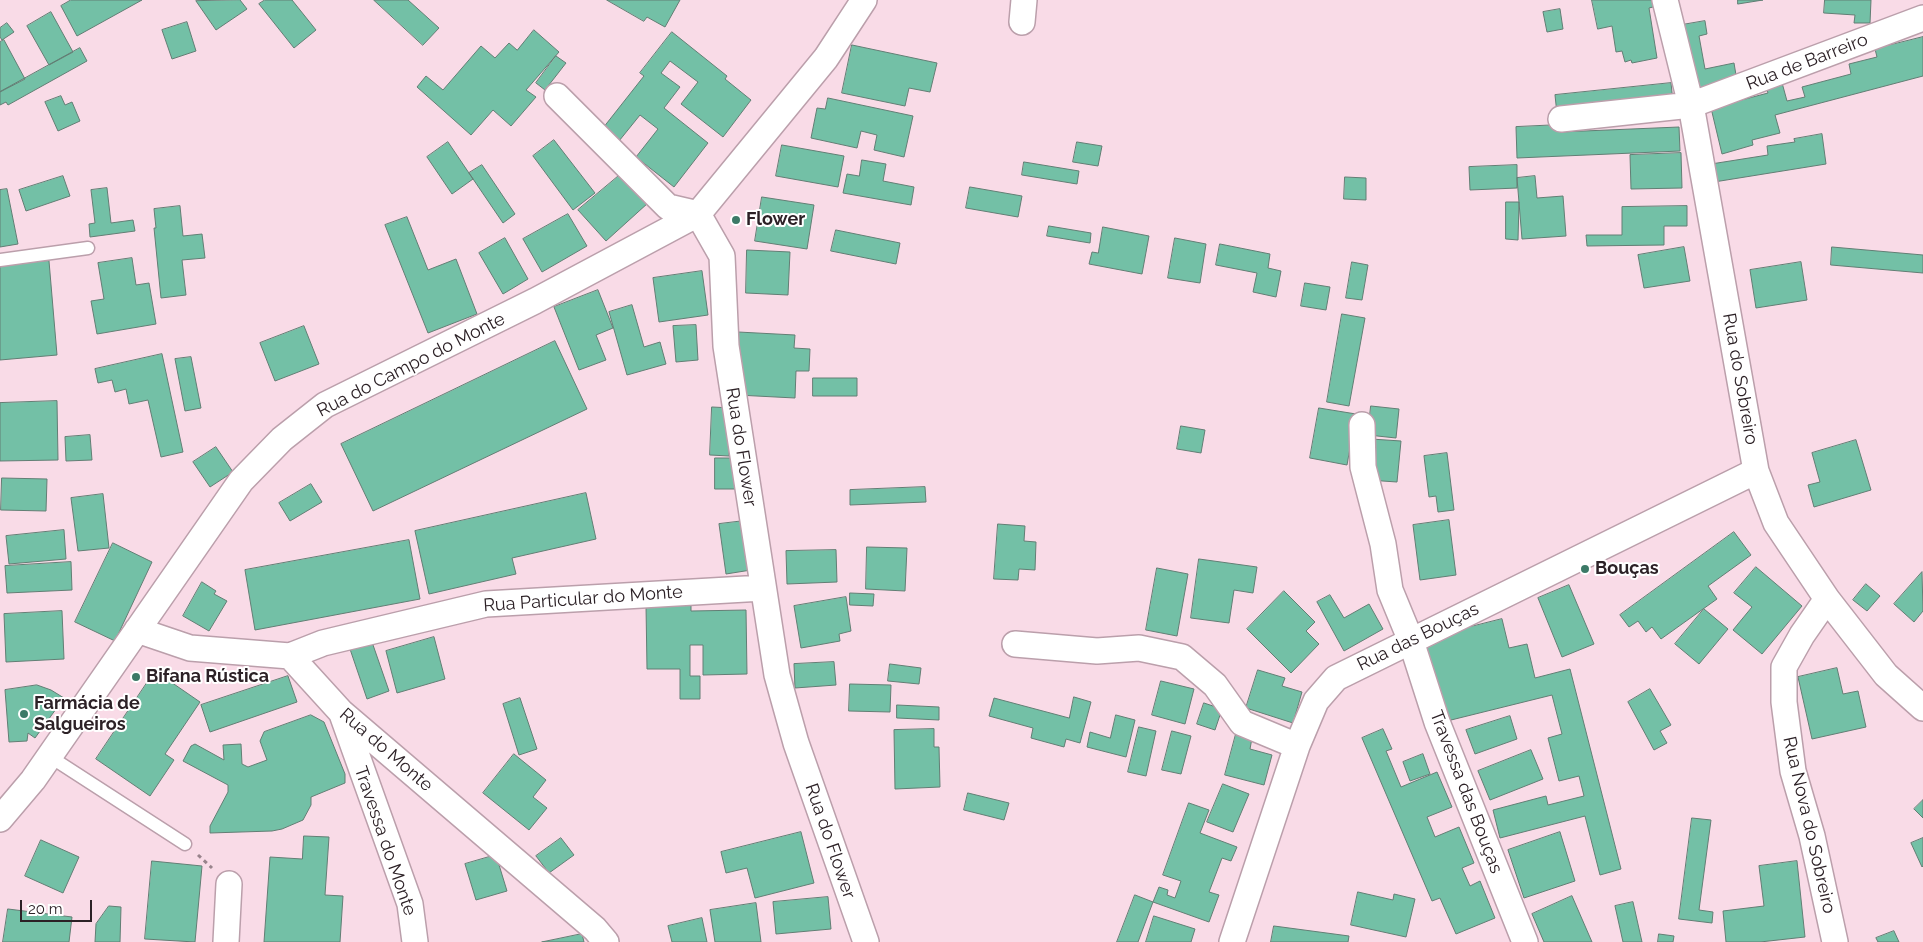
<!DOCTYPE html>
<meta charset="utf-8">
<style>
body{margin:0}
#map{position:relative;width:1923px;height:942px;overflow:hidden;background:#f9dbe7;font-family:Raleway,sans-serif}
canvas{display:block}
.scale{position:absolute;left:20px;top:900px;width:72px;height:22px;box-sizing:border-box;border:2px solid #2c2126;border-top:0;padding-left:6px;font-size:15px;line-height:18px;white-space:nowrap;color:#2c2126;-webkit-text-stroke:4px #fff;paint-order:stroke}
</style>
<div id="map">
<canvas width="1923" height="942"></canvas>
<div class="scale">20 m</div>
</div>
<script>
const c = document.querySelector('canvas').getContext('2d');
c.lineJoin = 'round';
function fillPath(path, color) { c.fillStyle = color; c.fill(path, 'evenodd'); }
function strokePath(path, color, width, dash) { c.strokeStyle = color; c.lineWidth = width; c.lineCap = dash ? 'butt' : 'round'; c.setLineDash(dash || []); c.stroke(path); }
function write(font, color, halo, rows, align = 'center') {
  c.font = font + ' Raleway,sans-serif'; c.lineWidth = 4; c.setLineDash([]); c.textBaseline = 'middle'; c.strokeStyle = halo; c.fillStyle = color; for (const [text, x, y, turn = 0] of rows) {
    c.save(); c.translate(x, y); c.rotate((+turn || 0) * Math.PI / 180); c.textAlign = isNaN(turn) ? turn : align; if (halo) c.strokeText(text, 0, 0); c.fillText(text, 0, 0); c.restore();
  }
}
const building = new Path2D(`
 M71,0H142L77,36L61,6Z
 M240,0L247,9L216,30L196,1Z
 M265,0H292L316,30L294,48L259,4Z
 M374,0H408L439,28L423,45Z
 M607,0H680L665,27L647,17L644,21Z
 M1592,0H1656L1657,6L1649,8L1657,58L1632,63L1631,60L1625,62L1622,51L1616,52L1612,26L1598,29Z
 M1738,0H1763L1738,4Z
 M1825,0H1871L1870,23H1854L1855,15L1824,13Z
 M1560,9L1563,29L1547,32L1543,12Z
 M51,12L73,52L49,65L27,26Z
 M1705,21L1707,34L1699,36L1705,69L1734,63L1738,87L1689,96L1676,26Z
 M187,22L196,51L172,59L162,30Z
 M7,23L14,32L2,40L0,37V28Z
 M534,30L559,52L526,90L536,97L511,126L493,110L471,135L417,87L426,76L443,90L481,46L495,58L509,43L517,50Z
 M672,32L727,76L725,79L751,100L723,137L681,104L698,82L670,61L661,73L680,87L664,108L708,143L674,187L636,157L658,129L640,115L619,141L603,128L644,76L640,73Z
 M1923,37V76L1775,115L1780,133L1752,140L1753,145L1722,154L1711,108L1768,93L1765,84L1781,79L1787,101L1805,97L1802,87L1851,74L1849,64L1877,57L1875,49Z
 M4,40L25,79L0,92V42Z
 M852,45L937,63L930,92L909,88L905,106L842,93Z
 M80,48L87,61L8,105L6,102L0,105V92Z
 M556,56L566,63L545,90L536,83Z
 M1671,83L1673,102L1557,114L1555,95Z
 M61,96L65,105L72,102L80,121L58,131L45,102Z
 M828,98L913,116L904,157L874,150L877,135L861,131L857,148L811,138L817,108L825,109Z
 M1559,125L1560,132L1679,127L1680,151L1517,158L1516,127Z
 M1822,134L1826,164L1714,182L1711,164L1768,155L1767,146L1795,142L1794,139Z
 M554,140L595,193L573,210L533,156Z
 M448,142L473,179L452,194L427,157Z
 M1077,142L1102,146L1098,166L1073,162Z
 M782,145L844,156L838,187L776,176Z
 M1681,153L1682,188L1631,189L1630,155Z
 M862,160L886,164L883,181L914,187L911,205L843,193L847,174L859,176Z
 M1024,162L1079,171L1077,184L1022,175Z
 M482,165L515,214L503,223L469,173Z
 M1517,165V188L1470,190L1469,167Z
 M621,174L648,203L606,241L578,210Z
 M63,176L70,196L26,211L19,190Z
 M1535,176L1537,198L1563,196L1566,236L1522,239L1517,178Z
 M1345,177L1366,178V200L1344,199Z
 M970,187L1022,196L1018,217L966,208Z
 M107,188L111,223L133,220L135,231L90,237L89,224L95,223L91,190Z
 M7,189L18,244L0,247V190Z
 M762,197L814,205L807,249L755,241Z
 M1506,202H1519L1518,240L1506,239Z
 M180,206L183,236L202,234L205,258L182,260L186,295L161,298L154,228H156L154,209Z
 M1687,206V226H1664V245L1587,246L1586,235H1622V207Z
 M568,214L587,246L542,272L523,239Z
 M407,217L428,270L456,259L477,314L428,333L385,225Z
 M1049,226L1091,233L1090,243L1047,236Z
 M1103,227L1149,236L1142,274L1089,264L1092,252L1098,253Z
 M836,230L900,243L896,264L831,251Z
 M505,238L528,279L503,294L479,253Z
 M1175,238L1206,244L1200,283L1168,278Z
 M1220,244L1270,254L1268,268L1281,271L1276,297L1253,292L1257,273L1216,265Z
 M1684,247L1690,281L1644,288L1638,255Z
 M1832,247L1923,255V273L1831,265Z
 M747,250L790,252L788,295L746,293Z
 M132,258L136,285L149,283L156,324L97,334L91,301L104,299L98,263Z
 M49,261L57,355L0,360V265Z
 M1352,262L1368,265L1362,300L1346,298Z
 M1801,262L1807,300L1756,308L1750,270Z
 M702,271L708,315L659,322L653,278Z
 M1305,283L1330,287L1326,310L1301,306Z
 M598,290L613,328L596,335L606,360L579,370L554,307Z
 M632,305L644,347L660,342L666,364L627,375L609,312Z
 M1342,314L1365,318L1349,406L1327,402Z
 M696,325L698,360L676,362L673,326Z
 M304,326L319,364L275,381L260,343Z
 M738,332L795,335L794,348L810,349L809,371H796L795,398L737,395V360Z
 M555,341L587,409L373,511L341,444Z
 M162,354L183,452L161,457L148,400L129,404L126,389L115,392L112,380L98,383L95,369Z
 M191,357L201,408L185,411L175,359Z
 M813,378H857V396H813Z
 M57,401L58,460L0,461V403Z
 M1371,406L1399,409L1396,438L1368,435Z
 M712,407L732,408L729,456L710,455Z
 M1319,408L1356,414L1347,465L1310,458Z
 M1181,426L1205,430L1201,453L1177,449Z
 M90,435L92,460L66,461L65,437Z
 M1371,439L1401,441L1397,482L1368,480Z
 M1856,440L1871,490L1814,507L1808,485L1820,482L1812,453Z
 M216,447L233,472L210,487L193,462Z
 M1447,453L1454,510L1438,512L1436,496L1429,497L1424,456Z
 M715,458H738V489H715Z
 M2,478L47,479L46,511L1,510Z
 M311,484L322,502L290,521L279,503Z
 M925,487L926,502L850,505V490Z
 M586,493L596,539L512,558L516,574L429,594L415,531Z
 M103,494L109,548L78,551L71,498Z
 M1449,520L1456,575L1420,580L1413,525Z
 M744,521L751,570L726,574L719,524Z
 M998,524L1025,526L1024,541L1036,542L1035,570L1019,569L1018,580L994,579Z
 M64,530L66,559L9,564L6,536Z
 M1734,532L1751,555L1708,586L1717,599L1661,639L1652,627L1646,632L1638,621L1629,627L1620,615Z
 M409,540L420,599L255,630L245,570Z
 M113,543L152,562L115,641L75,622Z
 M867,547L907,548L905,591L866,589Z
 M836,550L837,582L787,584L786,551Z
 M1199,559L1257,567L1253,593L1234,590L1229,623L1191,618Z
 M71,562L72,590L7,593L5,566Z
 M1756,567L1802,606L1762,654L1733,630L1752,607L1734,593Z
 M1157,568L1188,574L1177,636L1146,630Z
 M1922,572L1923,611L1914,622L1894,604Z
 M202,582L216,591L214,594L227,601L209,631L183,616Z
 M1866,584L1880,596L1867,611L1853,600Z
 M1569,585L1594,644L1562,657L1538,598Z
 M1284,591L1315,622L1306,631L1319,644L1291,673L1247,629Z
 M850,593L874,594L873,606L850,605Z
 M1330,595L1344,618L1369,604L1383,629L1344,651L1317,602Z
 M846,597L851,631L839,634L840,641L801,648L794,606Z
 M691,604V611L746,610L747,674L703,675V645H690V676H700V699H680V669H647L646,605Z
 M1704,609L1728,629L1699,664L1675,644Z
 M62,611L64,659L6,662L4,614Z
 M1502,619L1509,648L1527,644L1535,678L1570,669L1621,869L1600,875L1585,816L1500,838L1493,810L1546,796L1548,805L1584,796L1579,776L1559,781L1548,738L1562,734L1552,695L1443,722L1423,639Z
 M434,637L445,679L397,693L386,651Z
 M372,642L389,691L367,699L350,649Z
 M834,662L836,685L795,688L794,664Z
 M890,664L921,668L919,684L888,681Z
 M1837,668L1843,694L1858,691L1866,727L1812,739L1798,677Z
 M1258,670L1285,678L1282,686L1302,692L1293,723L1246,708Z
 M155,671L200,702L165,754L174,760L150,796L96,759Z
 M288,676L297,702L210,732L201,705Z
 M1161,681L1194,689L1185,724L1152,715Z
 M850,684L891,685L890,712L849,711Z
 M37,685L51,690L64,698L35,738L28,733L27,741L9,742L5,690Z
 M1650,689L1671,725L1660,731L1667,743L1654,750L1628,702Z
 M1074,697L1091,702L1080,743L1066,739L1064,747L1031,738L1033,728L989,716L994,698L1069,718Z
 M520,698L537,749L519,755L503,704Z
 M1204,703L1222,709L1215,730L1197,724Z
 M897,705L939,707V720L897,718Z
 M311,715L324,722L345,774V783L311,797V805L303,820L282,829L272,831L210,833V826L228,792V785L183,761L191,746L195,744L224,760L223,745L241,744L242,764L248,767L267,760L260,741L264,732Z
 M1116,715L1135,720L1126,757L1087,747L1090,732L1110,738Z
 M1510,716L1517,739L1475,754L1466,730Z
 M1139,727L1156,731L1146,776L1128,772Z
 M934,729V747H939L940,787L895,789L894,730Z
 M1383,729L1392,749L1386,751L1401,787L1437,772L1452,807L1427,817L1435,837L1459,827L1474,863L1462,868L1470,886L1480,881L1495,918L1456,934L1440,898L1432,901L1362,738Z
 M1172,731L1191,736L1181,774L1162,770Z
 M1236,734L1252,738L1250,749L1272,755L1264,785L1225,775Z
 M1531,750L1543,779L1490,800L1478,771Z
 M514,754L546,780L533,797L547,808L529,830L483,793Z
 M1423,754L1430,774L1410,781L1403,762Z
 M1223,784L1249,794L1233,832L1207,822Z
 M968,793L1009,803L1004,820L964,810Z
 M1923,800V818L1914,809Z
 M1189,803L1209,810L1200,833L1237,847L1231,861L1222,858L1209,892L1219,895L1209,922L1153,902L1159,887L1168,890L1167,895L1175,898L1181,881L1163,875Z
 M1692,818L1711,820L1699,910L1713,912L1712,923L1679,919Z
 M801,832L814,883L755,898L747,868L726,873L721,852Z
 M1560,832L1575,881L1524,898L1508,850Z
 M304,836L329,837L325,895L343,896L340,942H264L270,857L302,859Z
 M561,838L574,855L549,873L536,856Z
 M1923,838V866L1922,867L1911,843Z
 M41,840L79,857L63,893L25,876Z
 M496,855L507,891L476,900L465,864Z
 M152,861L202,866L195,942L145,939Z
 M1797,861L1805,937L1760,942H1726L1723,911L1764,906L1759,866Z
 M1358,892L1393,900L1394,894L1415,899L1406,937L1351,925Z
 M1135,895L1153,902L1138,942H1117Z
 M1572,896L1592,942H1544L1532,914Z
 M828,897L831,929L776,934L773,902Z
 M1633,902L1642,942H1623L1615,906Z
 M756,903L761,942H715L710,910Z
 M109,906L121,907L120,942H95L96,924Z
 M8,909L72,917L69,942H3Z
 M1154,916L1195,929L1191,942H1146Z
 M702,918L707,942H672L668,926Z
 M1274,926L1349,936L1348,942H1271Z
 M1894,931L1899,942H1878L1876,938Z
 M582,934L584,942H542Z
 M1659,934L1674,936L1673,942H1658Z`);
const path = new Path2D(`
 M198,855L212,868`);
const lane = new Path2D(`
 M0,260L88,248
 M49,756L185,844`);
const street = new Path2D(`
 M1665,0L1691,105L1756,471L1776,523L1827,599L1886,675L1923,708
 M1022,22L1024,0
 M557,96L668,207L698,214
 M1561,119L1691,105L1923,18
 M698,214L722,256L726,346L777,675L796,743L866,942
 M1362,425L1363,467L1383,544L1390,590L1411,641L1437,722L1525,942
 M1827,599L1802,635L1784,667V702L1793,771L1812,836L1835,942
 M137,630L190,648L290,656L341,712L595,929L606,942
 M1015,644L1097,651L1139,648L1182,657L1215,685L1242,723L1297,746
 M290,656L323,643L486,604L763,588
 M342,714L410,904L415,942
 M0,819L33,780L241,481L282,439L325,405L535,301L698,214L826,58L864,0
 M226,942L229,884
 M1232,942L1297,746L1316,701L1336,678L1756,471`);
const markers = [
 [736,220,5,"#3c7a67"],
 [1585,569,5,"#3c7a67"],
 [136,677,5,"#3c7a67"],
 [24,714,5,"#3c7a67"]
];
const streetNames = [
 ["Rua de Barreiro",1807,62,-21],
 ["Rua do Campo do Monte",411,365,-27],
 ["Rua do Sobreiro",1740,379,80],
 ["Rua do Flower",741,447,81],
 ["Rua Particular do Monte",583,599,-4],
 ["Rua das Bouças",1418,637,-26],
 ["Rua do Monte",386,750,41],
 ["Travessa das Bouças",1466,792,69],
 ["Rua Nova do Sobreiro",1809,825,77],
 ["Travessa do Monte",385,841,71],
 ["Rua do Flower",830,841,71]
];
const poiNames = [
 ["Flower",746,220],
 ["Bouças",1595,569],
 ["Bifana Rústica",146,677],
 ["Farmácia de",34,704],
 ["Salgueiros",34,725]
];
fillPath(building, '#73c0a6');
strokePath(building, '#627e74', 1);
strokePath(lane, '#bb9fab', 15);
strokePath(street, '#bb9fab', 28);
strokePath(path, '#99848c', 3, [4, 4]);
strokePath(lane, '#fff', 12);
strokePath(street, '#fff', 25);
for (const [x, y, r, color] of markers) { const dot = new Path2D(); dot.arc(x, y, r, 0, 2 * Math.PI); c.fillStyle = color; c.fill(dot); strokePath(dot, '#fff', 2); }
write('18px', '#2c2126', '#fff', streetNames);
write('bold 18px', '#2c2126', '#fff', poiNames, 'left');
</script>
